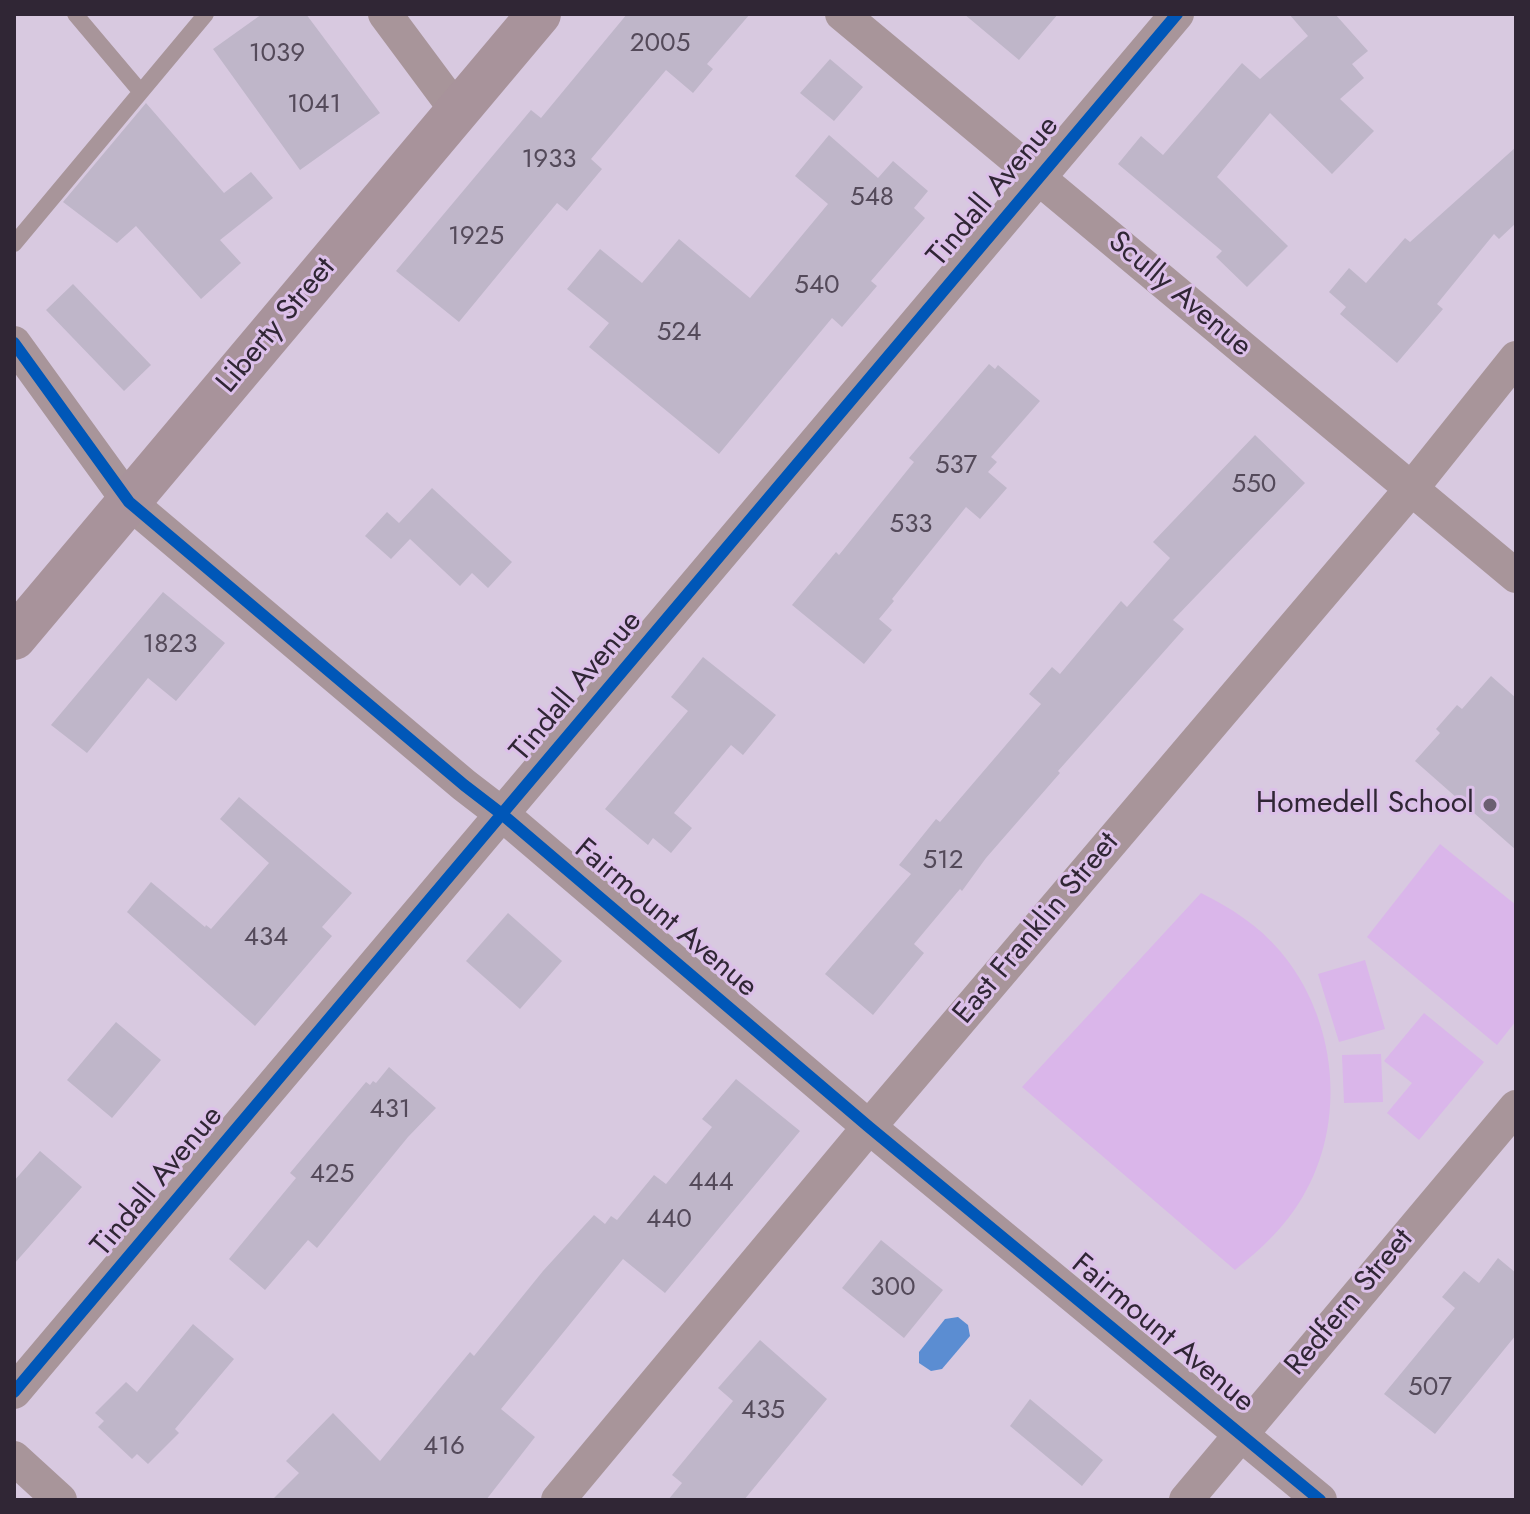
<!DOCTYPE html>
<style>
body{margin:0}
#map{position:relative;width:1530px;height:1514px;overflow:hidden;background:#d8c9e0;font-family:Jost,sans-serif}
canvas{display:block}
.frame{position:absolute;inset:0;border:16px solid #302635;pointer-events:none}
</style>
<div id="map">
<canvas width="1530" height="1514"></canvas>
<div class="frame"></div>
</div>
<script>
const c = document.querySelector('canvas').getContext('2d');
c.lineJoin = 'round';
function fillPath(path, color) { c.fillStyle = color; c.fill(path, 'evenodd'); }
function strokePath(path, color, width, dash) { c.strokeStyle = color; c.lineWidth = width; c.lineCap = dash ? 'butt' : 'round'; c.setLineDash(dash || []); c.stroke(path); }
function write(font, color, halo, rows, align = 'center') {
  c.font = font + ' Jost,sans-serif'; c.lineWidth = 6; c.setLineDash([]); c.textBaseline = 'middle'; c.strokeStyle = halo; c.fillStyle = color; for (const [text, x, y, turn = 0] of rows) {
    c.save(); c.translate(x, y); c.rotate((+turn || 0) * Math.PI / 180); c.textAlign = isNaN(turn) ? turn : align; if (halo) c.strokeText(text, 0, 0); c.fillText(text, 0, 0); c.restore();
  }
}
const green = new Path2D(`
 M1440,844L1516,905V1021L1497,1045L1367,937Z
 M1201,893C1231,908 1258,925 1280,951C1337,1018 1348,1122 1302,1198C1285,1227 1261,1249 1235,1270L1022,1087Z
 M1365,960L1385,1029L1339,1042L1318,974Z
 M1424,1013L1484,1062L1419,1140L1387,1113L1412,1083L1384,1061Z
 M1381,1054L1383,1102L1344,1103L1342,1055Z`);
const water = new Path2D(`
 M958,1317L968,1325L970,1336L942,1369L931,1371L919,1363V1352L945,1319Z`);
const building = new Path2D(`
 M262,14H306L380,113L300,170L213,49Z
 M627,14H750L707,64L713,69L693,93L666,70L591,159L602,169L567,211L557,203L459,322L396,271L531,110L541,118Z
 M964,14H1058L1019,60Z
 M1289,14H1335L1368,51L1352,64L1364,78L1340,99L1374,131L1332,174L1270,113L1217,177L1288,246L1247,287L1216,257L1222,251L1118,164L1141,136L1163,155L1242,63L1260,79L1308,36Z
 M830,59L863,87L834,121L800,93Z
 M146,103L224,193L251,172L273,198L220,240L241,263L201,299L136,226L117,243L63,202Z
 M829,135L878,178L893,161L928,191L914,208L925,218L871,281L877,286L842,327L832,318L719,454L589,347L609,323L567,289L600,249L642,283L679,239L750,298L828,204L795,176Z
 M1516,147V223L1499,239L1494,234L1437,304L1443,309L1397,363L1340,314L1346,307L1329,292L1349,268L1366,283L1405,238L1410,242Z
 M73,284L151,365L124,391L46,310Z
 M989,364L995,369L998,365L1040,401L991,457L997,462L988,472L1007,488L980,519L966,507L892,599L894,601L879,619L892,630L864,664L792,605L836,552L839,555L914,462L909,458Z
 M1255,435L1305,483L1173,620L1184,629L1058,771L1060,773L986,858L962,891L960,889L914,944L924,953L873,1015L825,974L911,874L899,865L936,819L940,822L1041,704L1029,694L1052,667L1060,674L1121,601L1127,607L1170,558L1153,542Z
 M432,488L512,562L488,588L472,573L460,586L410,539L391,559L365,536L387,512L399,523Z
 M163,592L225,643L176,701L148,678L87,753L51,725Z
 M703,657L776,715L743,755L731,745L674,813L692,828L671,853L653,838L648,845L605,809L688,711L671,697Z
 M1491,676L1516,698V850L1415,761L1440,733L1436,729L1457,705L1462,709Z
 M239,797L352,893L322,927L332,936L255,1026L127,912L151,882L205,927L206,925L211,929L269,863L220,819Z
 M508,913L562,961L520,1009L466,961Z
 M116,1022L161,1060L112,1118L67,1080Z
 M389,1067L436,1108L408,1137L317,1248L308,1240L265,1290L229,1259L296,1178L290,1173L366,1082L370,1085L373,1081L376,1083Z
 M736,1079L800,1131L665,1293L623,1259L501,1409L535,1437L486,1500H272L299,1473L286,1461L333,1413L380,1461L470,1352L474,1356L543,1271L594,1215L605,1224L611,1216L617,1220L654,1175L666,1184L712,1127L702,1119Z
 M40,1151L82,1187L14,1264V1181Z
 M881,1240L943,1290L904,1338L842,1288Z
 M1498,1258L1516,1273V1335L1435,1434L1384,1394L1455,1308L1442,1297L1464,1271L1479,1283Z
 M193,1324L234,1359L175,1429L179,1433L148,1464L137,1454L132,1459L98,1427L104,1421L95,1413L126,1382L137,1392Z
 M760,1340L827,1399L744,1500H668L682,1483L672,1475L733,1401L718,1388Z
 M1030,1399L1103,1460L1082,1486L1010,1426Z`);
const lane = new Path2D(`
 M75,14L140,91
 M14,244L206,14`);
const street = new Path2D(`
 M385,14L457,111
 M842,14L1516,576
 M14,343L129,502L464,785L503,815L869,1127L1320,1500
 M14,1392L1177,14
 M14,1458L60,1500
 M558,1500L869,1127L1412,488L1516,358
 M1186,1500L1516,1107`);
const secondary = new Path2D(`
 M14,638L539,14`);
const cycleway = new Path2D(`
 M14,343L129,502L464,785L503,815L869,1127L1320,1500
 M14,1392L1177,14`);
const markers = [
 [1490,805,8,"#6b5f71"]
];
const numberNames = [
 ["2005",660,45],
 ["1039",277,55],
 ["1041",314,106],
 ["1933",549,161],
 ["548",872,199],
 ["1925",476,238],
 ["540",817,287],
 ["524",679,334],
 ["537",956,467],
 ["550",1254,486],
 ["533",911,526],
 ["1823",170,646],
 ["512",943,862],
 ["434",266,939],
 ["431",390,1111],
 ["425",332,1176],
 ["444",711,1184],
 ["440",669,1221],
 ["300",893,1289],
 ["507",1430,1389],
 ["435",763,1412],
 ["416",444,1448]
];
const streetNames = [
 ["Tindall Avenue",994,192,-50],
 ["Scully Avenue",1179,295,40],
 ["Liberty Street",277,326,-50],
 ["Tindall Avenue",577,687,-50],
 ["Fairmount Avenue",665,919,40],
 ["East Franklin Street",1037,929,-50],
 ["Tindall Avenue",158,1182,-50],
 ["Redfern Street",1350,1303,-50],
 ["Fairmount Avenue",1162,1334,40]
];
const poiNames = [
 ["Homedell School",1474,805]
];
fillPath(green, '#dab6ea');
fillPath(water, '#5b8dd2');
fillPath(building, '#bfb6c9');
strokePath(lane, '#a8959a', 16);
strokePath(street, '#a8959a', 34);
strokePath(secondary, '#a8939b', 44);
strokePath(cycleway, '#0057b8', 12);
for (const [x, y, r, color] of markers) { const dot = new Path2D(); dot.arc(x, y, r, 0, 2 * Math.PI); c.fillStyle = color; c.fill(dot); strokePath(dot, '#dcc0e9', 3); }
write('26px', '#544a5a', null, numberNames);
write('30px', '#302635', '#dcc0e9', streetNames);
write('30px', '#302635', '#dcc0e9', poiNames, 'right');
</script>
